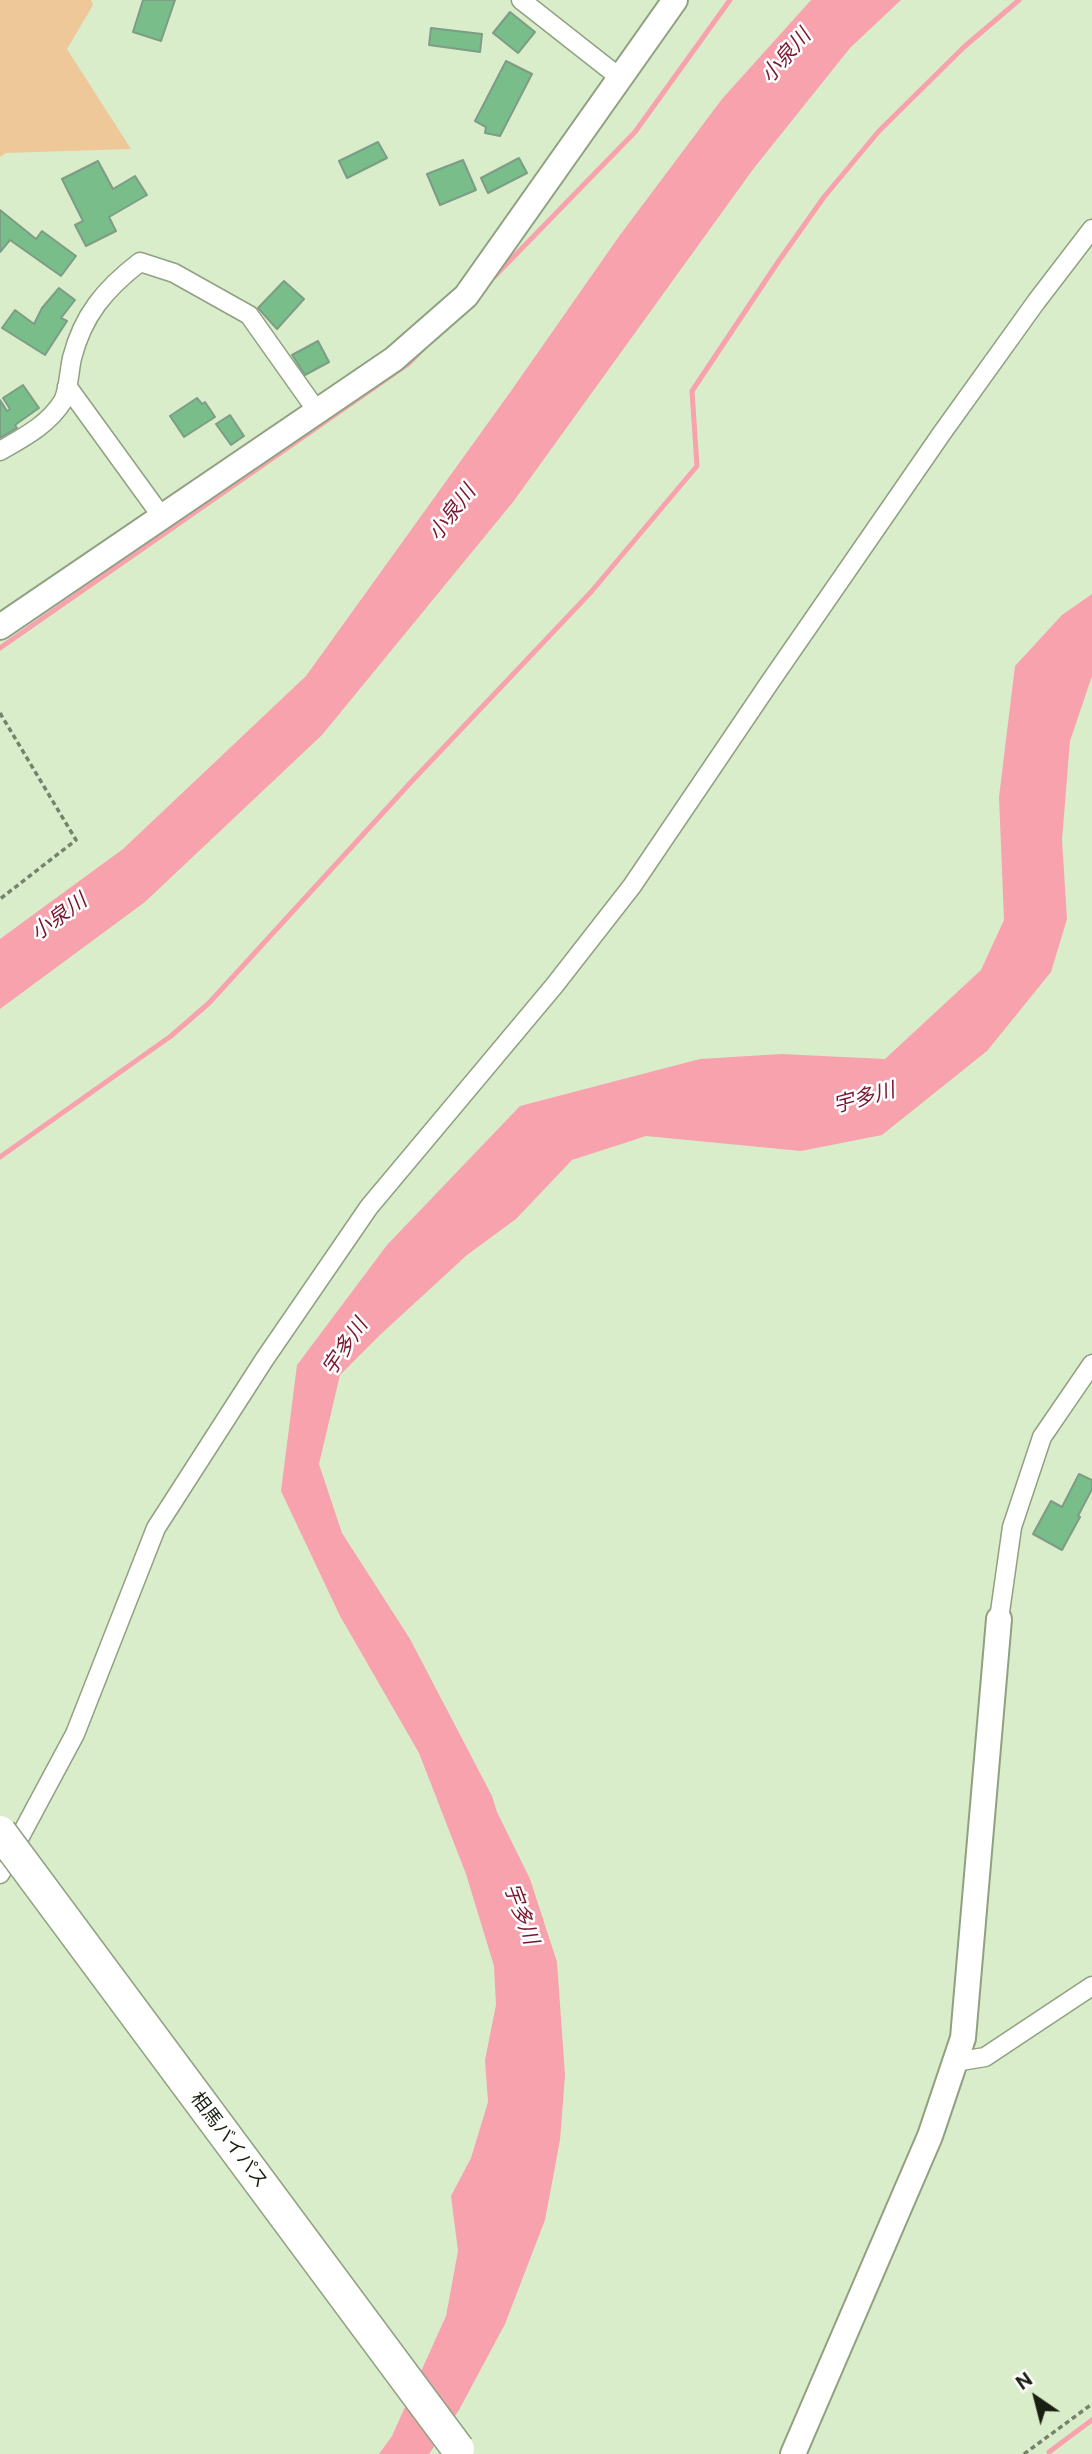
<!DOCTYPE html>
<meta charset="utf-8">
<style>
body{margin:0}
#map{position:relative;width:1092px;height:2454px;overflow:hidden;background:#daedca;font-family:"Public Sans",sans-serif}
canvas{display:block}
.north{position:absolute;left:1001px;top:2363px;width:70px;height:70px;-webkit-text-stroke:5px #fff;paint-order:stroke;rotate:325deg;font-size:19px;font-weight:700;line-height:28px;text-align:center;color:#192013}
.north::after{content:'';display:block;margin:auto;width:24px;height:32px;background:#192013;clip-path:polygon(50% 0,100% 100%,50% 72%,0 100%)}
</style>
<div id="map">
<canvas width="1092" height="2454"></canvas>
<div class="north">N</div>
</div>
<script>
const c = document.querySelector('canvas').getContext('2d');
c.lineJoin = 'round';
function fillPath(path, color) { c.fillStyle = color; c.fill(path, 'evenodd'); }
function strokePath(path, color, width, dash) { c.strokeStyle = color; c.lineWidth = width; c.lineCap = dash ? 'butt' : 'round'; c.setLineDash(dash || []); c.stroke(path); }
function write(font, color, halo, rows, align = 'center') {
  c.font = font + ' "Public Sans","Noto Sans JP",sans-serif'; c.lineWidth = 5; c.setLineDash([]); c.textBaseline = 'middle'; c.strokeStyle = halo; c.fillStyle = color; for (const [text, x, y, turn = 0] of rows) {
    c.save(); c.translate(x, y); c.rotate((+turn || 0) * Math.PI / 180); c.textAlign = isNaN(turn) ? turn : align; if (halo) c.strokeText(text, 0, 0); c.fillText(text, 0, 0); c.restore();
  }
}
const green = new Path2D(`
 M0,0H91L93,5L67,49L131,149L6,153L0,157Z`);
const water = new Path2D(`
 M811,0H901L850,48L754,168L513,502L322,735L145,902L0,1009V939L123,849L306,676L511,391L620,235L722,99Z
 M1092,594V676L1070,741L1062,840L1067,919L1051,972L987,1051L882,1135L801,1151L646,1136L572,1160L516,1219L467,1255L381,1334L340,1375L319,1464L342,1533L410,1639L492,1796L497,1812L530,1879L557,1962L565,2075L560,2140L545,2220L505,2324L459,2410L429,2454H379L392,2436L446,2316L458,2251L451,2196L471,2158L488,2102L485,2060L496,2005L494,1966L466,1874L419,1753L340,1616L281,1491L297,1365L387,1245L520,1106L700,1059L781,1054L885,1059L981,970L1004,920L999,797L1015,666L1062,615Z`);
const stream = new Path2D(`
 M494,277L635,132L730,0
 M0,648L408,364L423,349
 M0,1157L171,1036L209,1003L412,781L591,592L697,466L692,391L778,262L824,197L879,131L964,47L1019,0
 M1049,2452L1092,2420`);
const building = new Path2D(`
 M143,0H175L161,41L133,32Z
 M510,12L535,32L518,53L493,33Z
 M431,28L482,34L480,52L429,45Z
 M506,61L532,74L500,136L485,133L486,127L475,121Z
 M378,142L387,158L347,178L339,161Z
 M519,158L527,173L488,193L481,178Z
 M463,160L476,190L440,205L427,174Z
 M98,161L113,189L135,176L147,195L109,217L116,231L86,246L75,225L83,221L62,179Z
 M0,210L36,239L42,231L76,256L61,276L10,240L0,252Z
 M284,281L304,299L277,329L258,308Z
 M59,288L75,300L61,318L67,321L45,355L2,328L15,310L34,324L42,308Z
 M318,341L329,362L305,375L292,355Z
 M23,385L39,408L15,425L17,428L0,438V400L7,411L10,409L3,398Z
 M197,398L202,404L205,402L215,417L184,437L170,416Z
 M230,415L244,436L231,445L216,424Z
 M1079,1474L1092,1480V1489L1078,1516L1080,1517L1062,1550L1033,1534L1051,1501L1062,1507Z`);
const path = new Path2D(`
 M0,713L76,840L0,899
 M1024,2454L1092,2404`);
const street = new Path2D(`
 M521,0L619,77
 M67,386L162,517
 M0,451C24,437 48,425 63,401C69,389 69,371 72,358C83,315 105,289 140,262L174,273L249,315L317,411
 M999,1619L1012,1527L1042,1437L1092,1364
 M0,1874L75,1734L156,1528L264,1360L369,1207L554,986L632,886L770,682L942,433L1036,302L1092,229
 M955,2062L985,2057L1092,1986`);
const secondary = new Path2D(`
 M0,627L394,359L466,296L675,0
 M793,2454L930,2136L963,2038L999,1619`);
const highwayBridge = new Path2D(`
 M0,1832L458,2449`);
const streetNames = [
 ["相馬バイパス",229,2140,53]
];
const waterNames = [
 ["小泉川",786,56,-49],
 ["小泉川",452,513,-53],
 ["小泉川",59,917,-36],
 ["宇多川",864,1098,-15],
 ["宇多川",345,1347,-56],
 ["宇多川",521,1914,70]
];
fillPath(green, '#efc89a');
fillPath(water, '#f7a2ac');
strokePath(stream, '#f7a2ac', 5);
fillPath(building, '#78bd8a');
strokePath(building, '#7d9d84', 2);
strokePath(street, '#8fa181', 21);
strokePath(secondary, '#8fa181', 28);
strokePath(path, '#76826b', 3.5, [5, 3.5]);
strokePath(street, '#fff', 18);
strokePath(secondary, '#fff', 24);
strokePath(highwayBridge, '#8fa181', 35, []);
strokePath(highwayBridge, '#fff', 32);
write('19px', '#192013', '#fff', streetNames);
write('italic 21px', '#791730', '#fff', waterNames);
</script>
